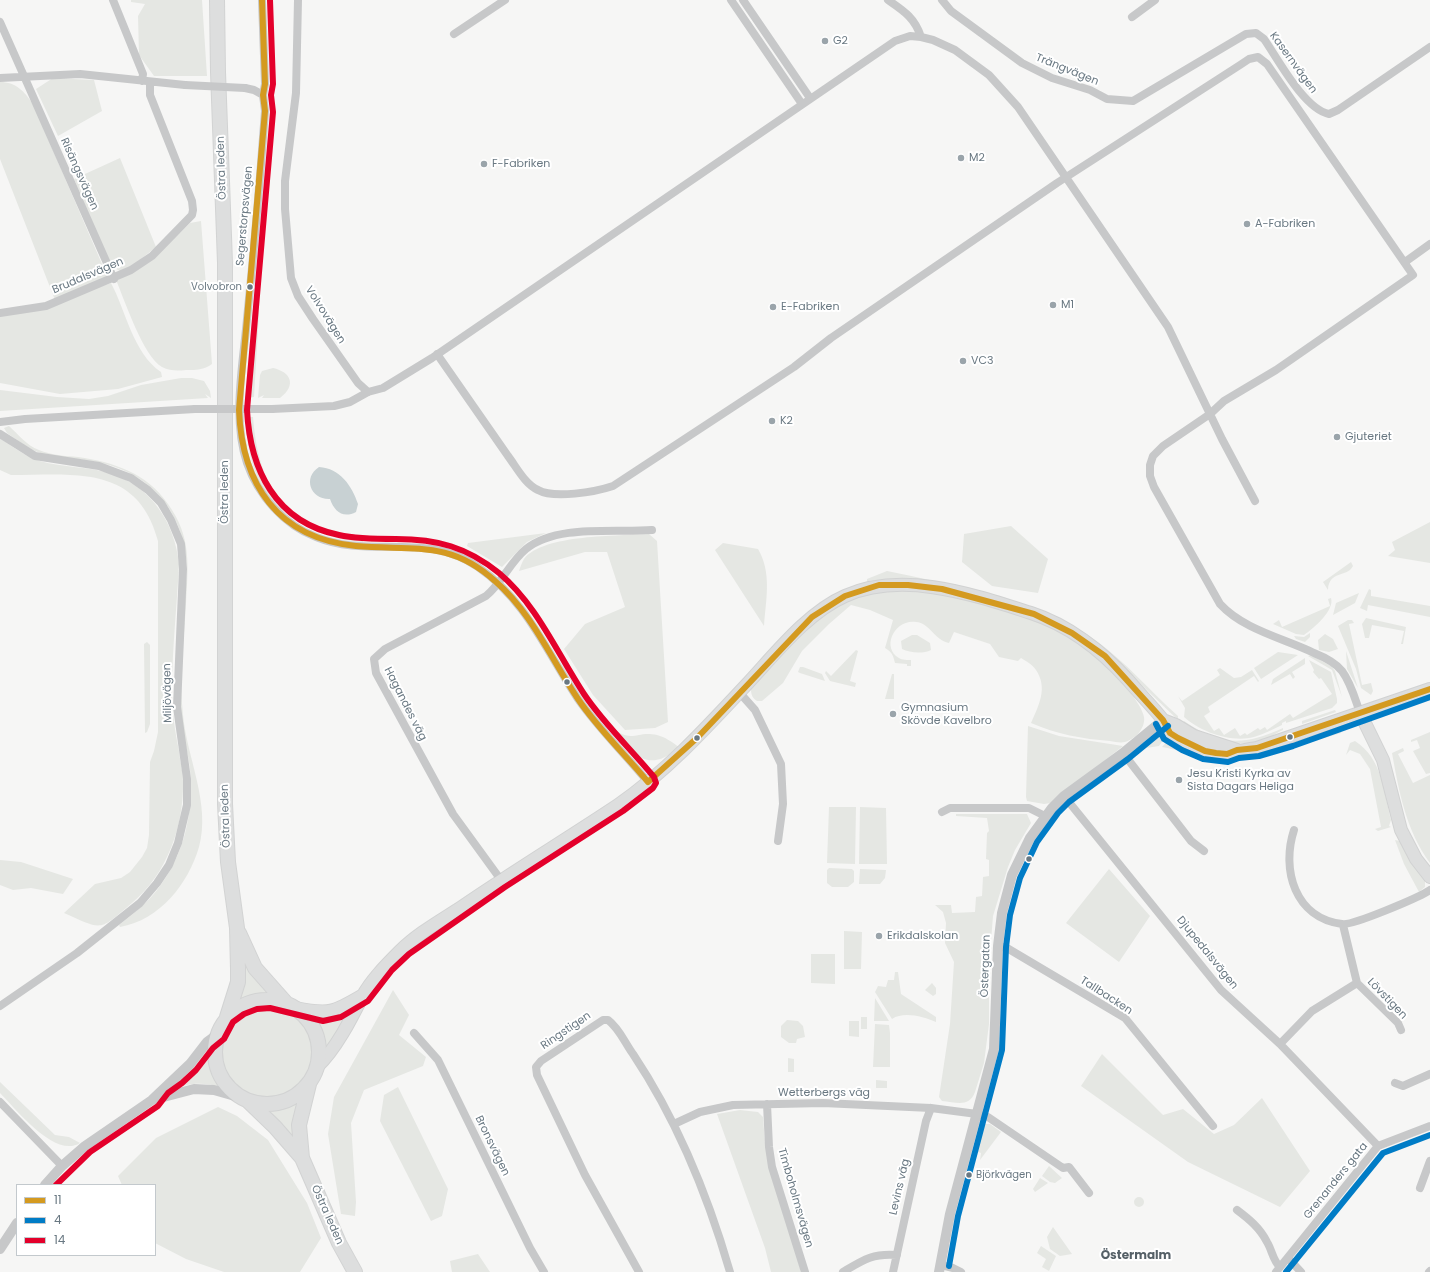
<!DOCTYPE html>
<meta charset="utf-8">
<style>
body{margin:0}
#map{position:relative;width:1430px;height:1272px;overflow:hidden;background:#f6f6f5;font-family:Poppins,sans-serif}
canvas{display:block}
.legend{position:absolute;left:16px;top:1184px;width:140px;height:72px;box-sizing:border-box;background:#fff;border:1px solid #c3c9cd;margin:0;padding:5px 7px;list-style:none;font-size:12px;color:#697882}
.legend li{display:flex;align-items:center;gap:8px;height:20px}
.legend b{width:20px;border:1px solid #c3c9cd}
</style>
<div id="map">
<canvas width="1430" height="1272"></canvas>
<ul class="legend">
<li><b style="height:5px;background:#d49a20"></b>11</li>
<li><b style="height:5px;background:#007cc6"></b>4</li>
<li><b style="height:5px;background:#e4002b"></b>14</li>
</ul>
</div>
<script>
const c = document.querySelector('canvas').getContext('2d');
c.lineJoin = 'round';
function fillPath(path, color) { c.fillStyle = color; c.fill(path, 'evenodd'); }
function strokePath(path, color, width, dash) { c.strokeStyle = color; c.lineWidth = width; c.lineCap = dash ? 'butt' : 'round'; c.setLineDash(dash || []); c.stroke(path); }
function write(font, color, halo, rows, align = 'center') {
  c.font = font + ' Poppins,sans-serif'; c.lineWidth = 4; c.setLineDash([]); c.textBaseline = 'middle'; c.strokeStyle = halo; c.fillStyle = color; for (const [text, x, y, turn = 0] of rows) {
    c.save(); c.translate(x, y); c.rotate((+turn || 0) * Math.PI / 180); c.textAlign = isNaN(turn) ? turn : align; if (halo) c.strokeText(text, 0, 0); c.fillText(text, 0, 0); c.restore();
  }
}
const green = new Path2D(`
 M131,0H202L207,76H154L139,55L138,16L145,4L131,2Z
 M53,78L94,80L102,111L58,136L36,89Z
 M0,82C16,82 24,91 33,104L108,278L55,300L0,159Z
 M120,158L156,247L131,267L120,271L111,266L74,179Z
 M201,221L212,364C204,370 196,370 186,370C177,371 170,371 162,367C143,356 125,301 116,280L160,252L190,223Z
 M111,283C126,311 133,353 161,372L162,377L118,389L60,394L0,383V314L23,313Z
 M254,299L259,313L254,397L245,398Z
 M273,368C291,372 297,385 280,398H262L264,395L258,398L260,375L262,371Z
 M181,378H192L204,381L210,391L211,398L205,394L208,398L0,411V390L57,397L89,399L108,396L141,385Z
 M245,417H253C259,492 287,527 363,539V542C316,539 271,515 254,468C248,451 247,434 245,417Z
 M9,426C19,435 26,445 39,450C51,455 65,456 78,457C113,462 147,473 168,504C192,537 188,566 186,604C184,640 179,679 183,715C187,758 211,804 199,847C188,884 160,920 120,927L119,925C133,914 147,903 157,890C184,856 194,812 190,769C188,750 181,732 181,712C179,665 184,617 187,569C185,515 154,475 101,463C82,458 62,459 43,454C30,450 18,441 7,433L4,428Z
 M0,438C13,447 25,456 40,461C63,468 89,466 112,474C152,487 175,524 179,564C177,606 172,649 172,691C172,712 175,731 179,751C180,761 183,772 183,781C184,826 167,874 132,903C99,931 104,931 64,913L95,884L121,878L130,872L142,857L147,848L149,835L150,762L154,751L158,732V541C138,464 74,475 11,475L0,470Z
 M1430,522V563L1388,556L1395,550L1392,542Z
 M1011,526L1048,559L1038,593L992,586L962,562L964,534Z
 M546,533L527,542L502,567L467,546L468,543Z
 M649,534L657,541L668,722L655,728L625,730L593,695L564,649L585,624L625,607L607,552H585L519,571C520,568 522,562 524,559C543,534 619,536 649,534Z
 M393,537C439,538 460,545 499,569C485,570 465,553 451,548C425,538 398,541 371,542V538Z
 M723,543L758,549C772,573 766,599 764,626L715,550Z
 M1351,562L1353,566C1347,578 1329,570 1328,590L1323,582Z
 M887,571C918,577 948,584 978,592C1021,604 1059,613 1095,640C1126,662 1150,691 1178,716V720L1105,650L970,592L924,580L907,578L867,581V579Z
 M912,589C976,602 1044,614 1096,656C1108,665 1142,702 1144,717C1145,723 1142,729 1138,734C1135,737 1129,741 1125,742C1121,743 1115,742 1110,741C1083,739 1056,734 1031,723C1039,705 1048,688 1036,670C1033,665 1026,661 1021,658L1018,661L999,657L990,644L954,632L949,643C934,640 930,623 916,622C894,619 881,648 899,658C902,660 908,660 911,660V666H907V664L895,663C893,655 892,652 885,648L893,620L870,610L851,605L829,624L802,651L783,683L762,701H757C751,697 751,693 751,687L784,651L827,610L867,593Z
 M1369,589L1371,590V596L1430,606V617L1368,605L1367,611L1360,608Z
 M519,592C536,604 547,629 556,648L554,649L527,606L517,594Z
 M1359,593L1355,603L1333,615L1336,603Z
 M1331,598C1335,610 1314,628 1304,635L1296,634L1273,624L1279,620L1282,627L1330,606L1328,599Z
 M1366,618L1406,627L1403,644H1401L1404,631L1372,625L1369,638H1365L1362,624Z
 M1348,620H1352L1354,623L1349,624L1362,685L1371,683L1373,691L1371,695L1361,688L1356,669L1338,626Z
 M1310,633V637L1305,642L1296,639L1294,636L1304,637Z
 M1325,634L1333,639L1338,649L1329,652L1319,650L1318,640Z
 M912,635H917L930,643L931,650C923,654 910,653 902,649L901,641Z
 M147,642L150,645V724L147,732L145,733L144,644Z
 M856,650L858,651L850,681L856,683L855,687L830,681L825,673L826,671L831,676Z
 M1346,651L1358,688L1347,669Z
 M559,652L589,701L606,722L604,724C588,706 561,676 559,652Z
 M1278,652L1298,655L1261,679L1254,668Z
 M1311,655L1331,666L1335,671L1342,697L1332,670L1308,656Z
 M1305,658V664L1292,672L1295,677L1293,679L1290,674L1271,685L1273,679Z
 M1309,660L1331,672L1337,699V703L1332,708L1286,723V721L1282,723V725C1273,729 1264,734 1254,737C1231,743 1201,732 1184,717L1185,708L1178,696L1182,701L1220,675L1217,670L1220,668L1234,678L1241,677L1252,670L1259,681L1258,682L1254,676L1208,707L1210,712L1204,716L1214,731L1219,728L1224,735L1235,728L1240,736L1245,733L1247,735L1258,728L1260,730L1265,727L1267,730L1290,714L1293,718L1332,694L1321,678L1319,679L1313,672L1314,670Z
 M800,667H803L822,674L825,681L800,673L798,672Z
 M892,674H894V699H885Z
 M1335,710L1336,712L1302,724V721Z
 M1184,721C1221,746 1243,746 1283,728V730C1274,734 1268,740 1258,742C1231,748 1205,736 1182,723Z
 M610,726C633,745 635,730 657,735C665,737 672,742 679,747C647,776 632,752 608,729Z
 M1028,726L1059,736L1123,746L1051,803L1044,804L1027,801L1026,797Z
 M1342,730L1341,733L1308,743L1307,742Z
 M1430,732V773L1426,774L1413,751L1420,748L1417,740L1411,742V740Z
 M1161,735L1166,736L1159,746L1146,748L1134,754L1137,749Z
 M1170,738L1232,757L1270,753C1223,767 1207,756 1162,747Z
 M1355,741C1382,758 1384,792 1391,820L1389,826L1391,827L1378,831L1375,829L1381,827L1370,769L1360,754L1350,750L1346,755L1350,743Z
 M1403,748L1404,751L1398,754L1413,783L1430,775V863C1406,830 1399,792 1392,753Z
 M829,807H856L855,864L827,863Z
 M860,807L886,808L887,864H859Z
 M956,814H1027L1031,823L1015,850L1008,867L993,916L989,966V1024L984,1063L975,1092C969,1108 956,1102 942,1101L939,1097L950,1024L954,962L945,943L946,923L943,912L935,905H951L952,913L975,912L976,897L982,896L983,877L989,876V860L986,859L987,833L989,831L987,818L956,816Z
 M1395,840L1400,841L1425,879V887L1419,892L1404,864Z
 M0,860L21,862L73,879L63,894L31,888L13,890L0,885Z
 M829,868L852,869L854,871V882L848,887H832L827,883V870Z
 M860,869L886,870L885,878L880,884H859Z
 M1109,869L1150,916L1119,962L1066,923Z
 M844,931L862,932L861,969H844Z
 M811,954H835V984L811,983Z
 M242,956L277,996L258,997L234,1007Z
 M895,972H898L901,994L936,1017V1022C924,1017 904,1011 892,1019L875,992L878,986L886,987L888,980H894Z
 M932,983L936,988V994L933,996L925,990Z
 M393,990L409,1015L399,1035L426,1057L423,1066L364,1090L351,1123L356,1202L355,1216L341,1214L328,1134L334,1097Z
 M875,998L889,1021H874Z
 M219 1052a48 48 0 1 1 96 0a48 48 0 1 1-96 0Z
 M354,1006L323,1057L321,1040L311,1017Z
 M861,1017H867V1029H861Z
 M787,1020L798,1021L803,1026L805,1037L797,1039L796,1043H789L781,1037V1026Z
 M849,1021H859V1037L849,1036Z
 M875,1024L889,1025L890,1033V1067H873Z
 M211,1043L214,1069L224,1088C201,1081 189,1083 167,1091Z
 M1102,1054L1163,1115L1183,1109L1214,1134L1234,1125L1262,1098L1310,1171L1280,1207L1188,1162L1081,1086Z
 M788,1058L794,1059V1072H788Z
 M876,1080L887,1081V1088H876Z
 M0,1082L55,1135L69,1137L80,1143C55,1159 16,1109 0,1093Z
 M398,1087L448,1189L442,1216L431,1221L380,1121L384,1095Z
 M304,1094L296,1142L260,1108C278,1108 290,1104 304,1094Z
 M218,1107L237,1116L268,1140L307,1203L321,1238L300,1272H224L186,1259L155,1243V1185H122L118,1176L156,1138Z
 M740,1110L758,1112L763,1117L765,1143L801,1272H771L765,1248L717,1114Z
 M985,1124H990L1001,1132L980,1160L981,1153L978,1152L979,1139Z
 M1049,1166L1062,1178L1055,1183L1050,1182L1042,1176Z
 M1040,1178L1048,1183L1035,1192L1033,1189Z
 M1134 1202a5 5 0 1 1 10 0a5 5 0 1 1-10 0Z
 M1053,1227L1072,1254L1060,1256L1050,1249L1047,1237Z
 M1041,1246L1056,1256L1049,1271L1042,1267L1046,1259L1037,1253Z
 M478,1254L490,1272H452L450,1261Z`);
const water = new Path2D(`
 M319,467C340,468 352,486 358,504L356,512C343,519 334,511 330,499C311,500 302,478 319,467Z`);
const minor = new Path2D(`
 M113,0L143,74L142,81
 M262,0L265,84L263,95
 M298,0L296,93L285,181V209L291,278L298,296L313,319L358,383L368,392
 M731,0L802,104
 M743,0L810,98
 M888,0C904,11 915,18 921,37
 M942,0L951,11L1022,63L1052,78L1090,90L1107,99L1133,101L1246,34L1256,33L1264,39C1278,59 1304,109 1329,114L1338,110L1430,47
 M1132,17L1155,0
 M0,22L114,279
 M454,34L505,0
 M0,78L80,74L185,85
 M245,88L254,90L263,95L265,111C260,180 254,250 247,319C243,365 232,418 247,463C258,495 284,525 316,537C370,559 426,531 478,567C527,601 546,651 578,699C599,729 625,754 648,782
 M1405,262L1430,244
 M0,313L46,306L131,270L152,256L192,215L193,210L192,201L150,95V83
 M437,354C461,388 484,422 508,456C517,468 525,484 538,490C554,499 595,492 613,486L794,367L831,338L1057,183L1240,65L1249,59L1258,57L1267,64L1413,275L1276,370L1224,401L1210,414L1163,446L1153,456L1150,465V476L1154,487L1220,604C1244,630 1283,638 1314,653C1324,657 1335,662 1342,671C1351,683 1355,699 1360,713
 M272,409L334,406L350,402L368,392L383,388L432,358L895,41L910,36L921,37L933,40L955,50L989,75L1018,107L1168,327L1222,439L1255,501
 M0,422L25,419L195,409
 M0,434L35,456L99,466L131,478L148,490L161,503L171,520L181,544L183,569L177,707L187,779V805L178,843L169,865L157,883L140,903L77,953L0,1006
 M739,692L755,710L781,764L783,804L778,841
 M1123,753L1191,841L1204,851
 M1064,796L1221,990L1280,1044L1378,1146
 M942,812L950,808H1029L1045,816
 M1294,830C1281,870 1295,918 1342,924C1352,926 1420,897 1430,890
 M501,880L453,814L376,673L374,659L385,649L486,596C502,583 510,562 526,549C557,524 614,533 652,530
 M1343,925L1357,983L1398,1023L1401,1030
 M998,946L1007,948L1125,1018L1213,1126
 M414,1033L438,1060L530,1248L544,1272
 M1280,1044L1312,1011L1357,983
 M1395,1083L1403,1086L1430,1074
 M0,1102L62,1166
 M767,1104L769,1147L772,1167L805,1272
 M674,1124L700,1112L733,1105L823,1103L931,1108L977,1114L988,1117L1063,1168L1069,1167L1089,1193
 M1420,1188L1430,1161
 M1237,1210C1249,1219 1260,1228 1267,1242C1272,1250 1273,1261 1280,1267
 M1288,1258L1301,1272
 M941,1265L953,1268L961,1272
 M639,1272L585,1175L537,1075L536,1067L541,1061L603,1020H608C619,1028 625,1043 633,1054C677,1120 708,1196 730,1272
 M843,1272C863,1260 873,1253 897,1255
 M893,1272L926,1121L931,1108
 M1276,1272L1378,1146L1430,1126
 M1429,1272L1430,1271`);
const tertiary = new Path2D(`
 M152,1100L194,1089L214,1090L242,1098
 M45,1185L62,1166L85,1146L152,1100L190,1064L207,1042L218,1034
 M0,1249L17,1223
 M939,1272L950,1214L994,1049L998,946L1002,913L1012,875L1030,838L1052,808L1064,796L1123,753L1163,720`);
const secondary = new Path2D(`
 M1360,713L1383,760L1401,830L1416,859L1430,877
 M1163,720L1176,725L1194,736L1237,750
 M296,1008C330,1015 334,1012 363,995
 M317,1067C336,1049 351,1019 362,997C371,980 387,964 400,951C418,933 442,920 463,906C514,871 567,839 618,805C667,771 708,726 748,683C775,654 808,612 845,596C903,570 974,595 1031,613C1068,625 1102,651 1128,680C1139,693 1153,707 1163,720C1167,726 1168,731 1173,735C1182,742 1194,747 1205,751C1223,757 1239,750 1257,748L1430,689`);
const trunk = new Path2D(`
 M217,0L218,72L225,263V804L228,862L237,928L238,969V982L227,1017
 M239,933L255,968L286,1003
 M215 1052a52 52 0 1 1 104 0a52 52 0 1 1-104 0Z
 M248,1101L275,1127L302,1158L339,1243L355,1272
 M302,1158L299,1125L309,1084`);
const minorBridge = new Path2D(`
 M185,85L245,88
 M195,409H272`);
const bus1 = new Path2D(`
 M262,0L265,84L263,95L265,111L239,410C242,484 277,538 356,546C411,551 449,539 495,581C532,613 551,659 578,699C598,729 625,754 648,782
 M648,782L697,738L812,617L845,596L879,585H908L942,589L1034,614L1072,633L1105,656L1163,720L1170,733L1178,738L1205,751L1216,753L1227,754L1237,750L1257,748L1430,689`);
const bus2 = new Path2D(`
 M1156,724L1164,739L1182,750L1203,759L1228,762L1239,758L1259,756L1293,746L1430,697
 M949,1266L958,1216L1002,1050L1006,947L1010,915L1020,878L1037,842L1058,813L1069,802L1128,759L1168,726
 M1286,1272L1383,1153L1430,1135`);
const bus3 = new Path2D(`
 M56,1185L90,1152L158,1106L168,1093L182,1083L196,1070L213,1048L224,1039L233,1022L244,1014L257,1009L270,1008L323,1021L341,1017L368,1001L392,970L409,954L505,887L623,811L653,788L656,783L654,777C631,749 604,724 584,694C557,653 537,605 499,573C467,547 437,539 396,539C377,539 357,539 339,535C275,522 250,469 247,410L273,112L271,95L273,84L270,0`);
const markers = [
 [825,41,4,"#9aa4aa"],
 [961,158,4,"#9aa4aa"],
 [484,164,4,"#9aa4aa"],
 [1247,224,4,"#9aa4aa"],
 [250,287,3.5,"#697882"],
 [1053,305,4,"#9aa4aa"],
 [773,307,4,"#9aa4aa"],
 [963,361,4,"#9aa4aa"],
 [772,421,4,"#9aa4aa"],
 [1337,437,4,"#9aa4aa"],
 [567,682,3.5,"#697882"],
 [893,714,4,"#9aa4aa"],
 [1290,737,3.5,"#697882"],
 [697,738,3.5,"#697882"],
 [1179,780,4,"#9aa4aa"],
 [1029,859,3.5,"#697882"],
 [879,936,4,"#9aa4aa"],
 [969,1175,3.5,"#697882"]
];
const busNames = [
 ["Volvobron",242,287],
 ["Björkvägen",976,1175,"left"]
];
const poiNames = [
 ["G2",833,41],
 ["M2",969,158],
 ["F-Fabriken",492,164],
 ["A-Fabriken",1255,224],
 ["M1",1061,305],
 ["E-Fabriken",781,307],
 ["VC3",971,361],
 ["K2",780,421],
 ["Gjuteriet",1345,437],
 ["Gymnasium",901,708],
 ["Skövde Kavelbro",901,721],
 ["Jesu Kristi Kyrka av",1187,774],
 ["Sista Dagars Heliga",1187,787],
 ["Erikdalskolan",887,936]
];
const streetNames = [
 ["Kasernvägen",1293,63,54],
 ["Trängvägen",1067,70,22],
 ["Östra leden",222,168,-92],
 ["Risängsvägen",79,174,66],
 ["Segerstorpsvägen",245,216,-85],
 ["Brudalsvägen",88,276,-23],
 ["Volvovägen",325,315,58],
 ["Östra leden",225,492,-90],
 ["Miljövägen",168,693,-91],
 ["Hagandes väg",405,704,63],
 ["Östra leden",226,816,-92],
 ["Djupedalsvägen",1207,953,51],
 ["Östergatan",986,966,-88],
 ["Tallbacken",1106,996,33],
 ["Lövstigen",1387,999,46],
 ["Ringstigen",566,1031,-34],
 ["Wetterbergs väg",824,1093],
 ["Bronsvägen",492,1146,64],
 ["Grenanders gata",1336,1181,-51],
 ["Levins väg",900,1187,-77],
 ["Timboholmsvägen",795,1198,74],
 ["Östra leden",327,1215,66]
];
const neighbourhoodNames = [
 ["Östermalm",1136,1256]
];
fillPath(green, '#e5e7e3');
fillPath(water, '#c8d1d3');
strokePath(secondary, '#d1d2d2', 14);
strokePath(trunk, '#d2d3d3', 16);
strokePath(minor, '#c7c8c9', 8);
strokePath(tertiary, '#c7c8c9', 10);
strokePath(secondary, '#dddede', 12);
strokePath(trunk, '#dddede', 14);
strokePath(minorBridge, '#c7c8c9', 8);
strokePath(bus1, '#d49a20', 6);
strokePath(bus2, '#007cc6', 6);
strokePath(bus3, '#e4002b', 6);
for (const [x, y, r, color] of markers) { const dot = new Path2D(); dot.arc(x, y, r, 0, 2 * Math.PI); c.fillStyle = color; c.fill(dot); strokePath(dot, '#fff', 1.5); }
write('10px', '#697882', '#fff', busNames, 'right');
write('11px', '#697882', '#fff', poiNames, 'left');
write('11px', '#697882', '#fff', streetNames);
write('bold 12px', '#566168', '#fff', neighbourhoodNames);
</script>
